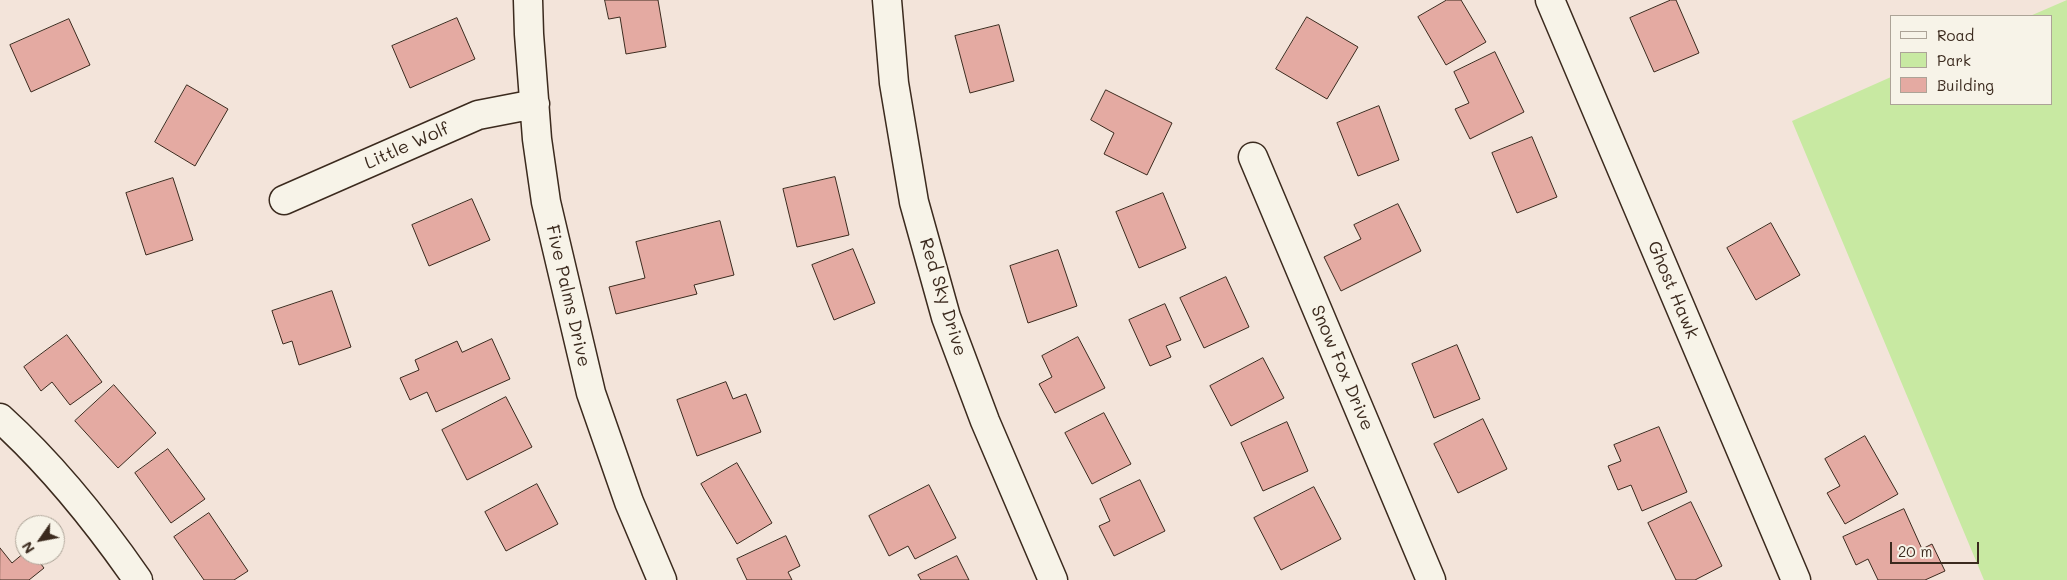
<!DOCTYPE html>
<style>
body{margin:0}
#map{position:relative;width:2067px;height:580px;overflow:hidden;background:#f3e4da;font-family:Mali,sans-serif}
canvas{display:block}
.legend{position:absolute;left:1890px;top:15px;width:162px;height:90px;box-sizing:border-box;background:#f7f3e8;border:1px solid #aca397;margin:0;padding:6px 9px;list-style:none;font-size:15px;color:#3b2a1e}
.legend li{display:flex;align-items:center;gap:10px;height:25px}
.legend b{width:25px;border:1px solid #aca397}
.north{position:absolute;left:15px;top:515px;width:50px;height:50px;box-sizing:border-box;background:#f7f3e8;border:1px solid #aca397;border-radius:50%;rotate:237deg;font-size:14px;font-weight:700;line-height:20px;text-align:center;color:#3b2a1e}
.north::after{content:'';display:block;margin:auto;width:18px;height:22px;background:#3b2a1e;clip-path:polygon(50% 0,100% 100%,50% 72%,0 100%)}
.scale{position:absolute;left:1890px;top:542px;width:89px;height:22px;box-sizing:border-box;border:2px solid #3b2a1e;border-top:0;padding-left:6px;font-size:15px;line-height:18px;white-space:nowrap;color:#3b2a1e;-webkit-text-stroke:4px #f7f3e8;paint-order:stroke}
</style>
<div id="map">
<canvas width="2067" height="580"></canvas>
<ul class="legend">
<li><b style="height:6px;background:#f7f3e8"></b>Road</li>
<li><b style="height:14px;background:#c8e9a2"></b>Park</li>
<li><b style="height:14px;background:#e4aaa2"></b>Building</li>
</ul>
<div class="north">N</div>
<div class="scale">20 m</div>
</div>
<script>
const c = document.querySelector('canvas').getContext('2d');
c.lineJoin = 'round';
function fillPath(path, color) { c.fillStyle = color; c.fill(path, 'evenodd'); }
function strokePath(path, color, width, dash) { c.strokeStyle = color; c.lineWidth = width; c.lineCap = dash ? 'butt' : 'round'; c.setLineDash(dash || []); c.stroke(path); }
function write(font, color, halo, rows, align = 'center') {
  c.font = font + ' Mali,sans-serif'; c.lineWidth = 4; c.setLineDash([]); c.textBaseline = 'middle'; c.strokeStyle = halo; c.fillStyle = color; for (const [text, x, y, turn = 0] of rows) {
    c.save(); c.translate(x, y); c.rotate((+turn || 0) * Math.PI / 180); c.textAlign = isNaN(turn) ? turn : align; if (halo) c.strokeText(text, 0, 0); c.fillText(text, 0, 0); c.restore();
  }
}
const green = new Path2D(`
 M2067,0V580H1984L1792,121L1891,77V104H2051V16H2030Z`);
const building = new Path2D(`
 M605,0H658L666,47L626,54L620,17L609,19Z
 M1447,0H1461L1486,42L1446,65L1418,17Z
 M1671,0H1676L1699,53L1654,72L1630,18Z
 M1307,17L1358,47L1327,99L1276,69Z
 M457,18L475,59L410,88L392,46Z
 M69,19L90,65L31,92L10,45Z
 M999,25L1014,81L970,93L955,36Z
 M1495,52L1524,112L1470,139L1455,109L1469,103L1454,72Z
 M187,85L228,109L195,166L155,142Z
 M1106,90L1172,123L1147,175L1104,154L1114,133L1091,120Z
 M1379,106L1399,160L1358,176L1337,123Z
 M1532,137L1557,197L1517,213L1492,153Z
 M835,177L849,235L797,247L783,189Z
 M173,178L193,240L146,255L126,193Z
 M1163,193L1186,248L1139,268L1116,212Z
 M472,199L490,240L429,266L412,225Z
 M1398,204L1421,251L1341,291L1324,257L1361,239L1354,225Z
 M720,221L734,275L694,285L697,294L616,314L609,287L645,278L636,242Z
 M1771,223L1800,275L1756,300L1727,248Z
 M853,249L875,303L834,320L812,265Z
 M1058,250L1077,306L1028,323L1010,266Z
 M1226,277L1249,327L1204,348L1180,298Z
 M332,291L351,347L299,365L292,341L283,344L272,311Z
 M1165,304L1181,340L1166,346L1171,357L1150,366L1129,320Z
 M67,335L102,382L70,405L52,382L41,391L24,367Z
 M1078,337L1105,388L1055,413L1039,384L1052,377L1042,356Z
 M492,339L510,379L436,412L427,392L410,400L400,378L419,370L415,360L457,341L462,352Z
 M1457,345L1480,399L1434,418L1412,364Z
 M1263,358L1284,398L1231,426L1210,386Z
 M726,382L733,399L746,394L761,432L697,456L677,400Z
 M114,385L156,433L118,468L75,421Z
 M506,397L532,447L467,480L442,430Z
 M1104,413L1131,464L1092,484L1065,433Z
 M1483,419L1507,469L1458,493L1434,444Z
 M1287,422L1308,471L1263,491L1241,443Z
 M1659,427L1687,492L1642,511L1631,485L1618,490L1608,466L1621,461L1614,445Z
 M1865,436L1898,494L1845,524L1827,493L1840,486L1825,459Z
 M168,449L205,499L171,523L135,473Z
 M737,463L772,523L737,544L701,484Z
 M1140,480L1165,531L1114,556L1099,526L1110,521L1100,499Z
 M537,484L558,524L506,551L485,512Z
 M929,485L956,538L915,559L908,546L889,556L869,516Z
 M1314,487L1341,539L1281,570L1254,518Z
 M1691,502L1722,566L1695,580H1676L1648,523Z
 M1904,509L1922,549L1932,544L1945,571L1925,580H1878L1868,559L1856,565L1843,537Z
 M209,513L248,571L234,580H204L174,537Z
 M786,536L800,566L788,572L792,580H747L737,559Z
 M0,548L12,563L25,552V555H34L44,568L29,580H0Z
 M957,556L969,580H921L918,575Z`);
const minor = new Path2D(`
 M528,0L529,34L537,139L546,202L591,393L629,502L662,580
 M887,0L894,83L914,202L946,317L985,421L1053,580
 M1550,0L1796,580
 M1253,157L1431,580
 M284,200L478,115L535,104
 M0,418C53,466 97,521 138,580`);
const streetNames = [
 ["Little Wolf",407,146,-24],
 ["Ghost Hawk",1673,290,67],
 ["Five Palms Drive",568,296,77],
 ["Red Sky Drive",943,297,73],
 ["Snow Fox Drive",1342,368,67]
];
fillPath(green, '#c8e9a2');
fillPath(building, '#e4aaa2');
strokePath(building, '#3b2a1e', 1);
strokePath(minor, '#3b2a1e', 31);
strokePath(minor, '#f7f3e8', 28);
write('18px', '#3b2a1e', '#f7f3e8', streetNames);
</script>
